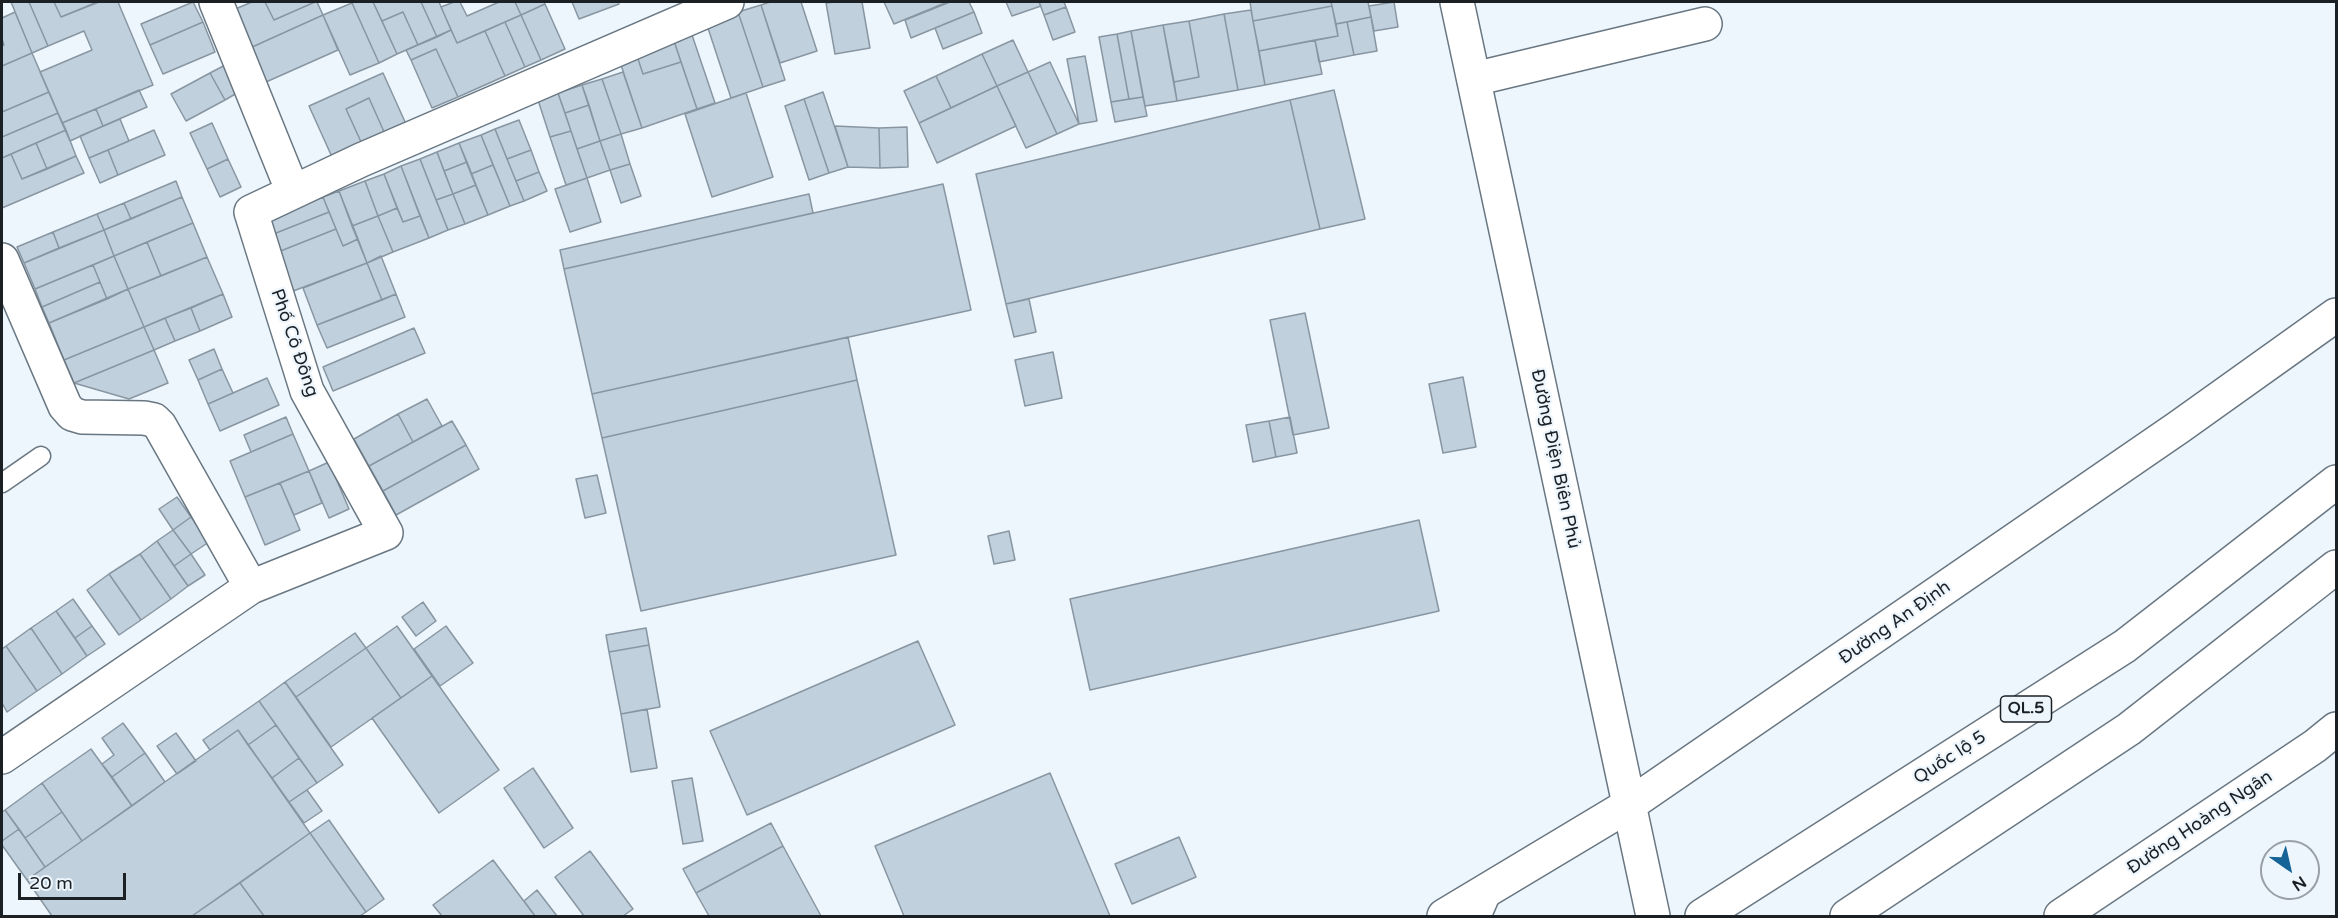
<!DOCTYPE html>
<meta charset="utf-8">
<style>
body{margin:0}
#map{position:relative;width:2338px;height:918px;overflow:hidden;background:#edf6fd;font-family:"Varela Round",sans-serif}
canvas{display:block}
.frame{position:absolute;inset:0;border:3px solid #1b2025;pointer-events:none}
.north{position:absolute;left:2260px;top:840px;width:60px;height:60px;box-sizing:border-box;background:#edf6fd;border:2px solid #99a0a7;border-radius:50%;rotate:146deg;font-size:16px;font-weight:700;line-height:24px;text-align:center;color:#1b2025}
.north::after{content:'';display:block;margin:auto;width:21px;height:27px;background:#166497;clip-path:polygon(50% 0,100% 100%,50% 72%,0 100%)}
.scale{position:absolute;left:18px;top:873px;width:108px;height:27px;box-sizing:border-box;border:3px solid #1b2025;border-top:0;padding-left:8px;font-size:18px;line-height:21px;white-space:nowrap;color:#1b2025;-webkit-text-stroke:4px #edf6fd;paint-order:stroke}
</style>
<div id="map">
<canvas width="2338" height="918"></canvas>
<div class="frame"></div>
<div class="north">N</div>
<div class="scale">20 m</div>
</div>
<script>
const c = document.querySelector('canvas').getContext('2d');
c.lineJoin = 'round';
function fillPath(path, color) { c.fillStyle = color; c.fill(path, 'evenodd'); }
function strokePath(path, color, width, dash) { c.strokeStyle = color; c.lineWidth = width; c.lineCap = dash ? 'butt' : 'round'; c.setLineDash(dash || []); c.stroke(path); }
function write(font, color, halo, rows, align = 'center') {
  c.font = font + ' "Varela Round",sans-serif'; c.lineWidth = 4.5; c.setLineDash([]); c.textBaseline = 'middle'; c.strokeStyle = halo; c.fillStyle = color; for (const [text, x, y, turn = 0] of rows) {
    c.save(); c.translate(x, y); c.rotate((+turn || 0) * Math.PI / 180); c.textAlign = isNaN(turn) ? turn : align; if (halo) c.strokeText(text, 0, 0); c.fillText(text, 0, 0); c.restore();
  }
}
const building = new Path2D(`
 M11,2H29L48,46L32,53Z
 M29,2H54L61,17L99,2H118L153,85L62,123L40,72L92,50L84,31L48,46Z
 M54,2H94L95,3L61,17Z
 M193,2L203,22L150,45L141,24Z
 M252,2H265L274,20L315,2H317L323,15L250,48L233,10Z
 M265,2H315L274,20Z
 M355,2H373L397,54L379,63L352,3Z
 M373,2H421L437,37L418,45L403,12L382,21Z
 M421,2H439L451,30L437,37Z
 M454,2H460L467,16L499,2H515L521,15L457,43L441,7Z
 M515,2H544L545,4L521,15Z
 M572,2H618L619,4L579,19Z
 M770,2H801L817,51L780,63L761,5Z
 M834,2H862L870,48L835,54L826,3Z
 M884,2H944L945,3L894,24Z
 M950,2H969L974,12L911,38L905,20Z
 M1006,2H1039L1041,6L1012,16Z
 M1039,2H1064L1066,7L1044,15Z
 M1250,2H1331L1332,6L1253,21Z
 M1331,2H1368L1371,17L1336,24Z
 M1394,2L1398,27L1374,31L1369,6Z
 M352,3L379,63L350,75L323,15Z
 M545,4L565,49L541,60L521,15Z
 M761,5L785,80L763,87L738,12Z
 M1332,6L1338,36L1259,51L1253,21Z
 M1066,7L1075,32L1053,40L1044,15Z
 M1251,10L1265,85L1238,90L1224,14Z
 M15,12L32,53L2,66V46L4,45L2,39V18Z
 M403,12L418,45L397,54L382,21Z
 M738,12L763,87L731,98L706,22Z
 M974,12L982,33L943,49L935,28Z
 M1224,14L1238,90L1177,101L1174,82L1199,77L1189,21Z
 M323,15L338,50L266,82L250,48Z
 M521,15L541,60L525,67L505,22Z
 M1371,17L1377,51L1354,55L1347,22Z
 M1189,21L1199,77L1174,82L1163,25Z
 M203,22L215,52L163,74L150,45Z
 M505,22L525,67L505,76L485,31Z
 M1347,22L1354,55L1319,62L1315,40L1338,36L1336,24Z
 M1163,25L1177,101L1145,106L1131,31Z
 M690,29L715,103L697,109L672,35Z
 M451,30L457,43L485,31L505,76L458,97L436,49L411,60L406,50Z
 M1131,31L1143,97L1129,99L1117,34Z
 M1117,34L1129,99L1111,102L1099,37Z
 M672,35L681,62L643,74L634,47Z
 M1013,40L1028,72L997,86L982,54Z
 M1315,40L1322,74L1265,85L1259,51Z
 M634,47L643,74L681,62L697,109L642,128L617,53Z
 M436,49L458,97L432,108L411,60Z
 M32,53L49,92L2,112V66Z
 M982,54L997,86L951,108L936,76Z
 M1085,56L1097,121L1079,124L1067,59Z
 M1050,62L1079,124L1057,134L1028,72Z
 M229,63L244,89L225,100L210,73Z
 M623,72L642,128L621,134L602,79Z
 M1028,72L1057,134L1026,148L997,86Z
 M210,73L225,100L186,121L171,94Z
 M383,73L406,124L385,134L369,98L346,109L362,144L332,157L309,106Z
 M936,76L951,108L919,123L904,91Z
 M602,79L621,134L600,141L582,85Z
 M582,85L589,105L565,113L558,93Z
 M997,86L1016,126L937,163L919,123Z
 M139,90L147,107L103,126L96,109Z
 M1334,90L1365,219L1320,229L1290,100Z
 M49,92L58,113L2,137V112Z
 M823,92L848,167L829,173L804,99Z
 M558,93L571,131L550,137L538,100Z
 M746,93L773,177L712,197L685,114Z
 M1143,97L1147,116L1115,122L1111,102Z
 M369,98L385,134L362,144L346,109Z
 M804,99L829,173L809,180L785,106Z
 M1290,100L1320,229L1006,304L976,174Z
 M589,105L600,141L577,149L565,113Z
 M96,109L103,126L70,141L62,123Z
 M58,113L66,130L2,158V137Z
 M120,119L129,141L89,158L80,136Z
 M519,120L531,150L507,159L495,129Z
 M212,123L228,159L207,169L190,133Z
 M835,126L879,128L880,168L848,167Z
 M907,127L908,167L880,168L879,128Z
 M495,129L524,201L510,206L481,135Z
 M66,130L76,156L47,169L36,143Z
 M154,130L165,155L118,175L108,150Z
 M571,131L587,178L566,185L550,137Z
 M621,134L630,164L610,170L600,141Z
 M481,135L493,165L471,174L459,143Z
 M600,141L610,170L587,178L577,149Z
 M36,143L47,169L22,179L11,154Z
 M459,143L467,162L444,171L437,152Z
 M108,150L118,175L100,183L89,158Z
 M531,150L539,172L516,181L507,159Z
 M437,152L453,194L436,200L420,159Z
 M11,154L22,179L76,156L84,173L2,208V158Z
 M228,159L241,187L220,197L207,169Z
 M420,159L448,230L429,238L401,166Z
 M467,162L476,185L453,194L444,171Z
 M630,164L641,196L621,203L610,170Z
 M493,165L510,206L488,215L471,174Z
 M401,166L420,216L403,222L384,174Z
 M539,172L547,191L524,201L516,181Z
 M384,174L397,208L378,216L365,181Z
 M587,178L601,222L570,232L555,189Z
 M176,181L182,197L131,219L124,203Z
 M365,181L378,216L352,226L339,191Z
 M943,184L971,310L592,394L564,269Z
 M476,185L488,215L465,224L453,194Z
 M339,191L358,239L343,246L323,197Z
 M453,194L465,224L448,230L436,200Z
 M809,194L813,213L564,269L560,250Z
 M182,197L193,223L114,256L104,230Z
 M323,197L329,212L266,237L260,222Z
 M124,203L131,219L104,230L97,214Z
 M397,208L403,222L420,216L429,238L393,252L378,216Z
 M329,212L336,229L273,254L266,237Z
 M97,214L104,230L59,248L53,232Z
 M378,216L393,252L367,263L352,226Z
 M193,223L207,257L161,276L147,242Z
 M336,229L343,246L358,239L367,263L288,293L273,254Z
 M104,230L114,256L35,289L24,263Z
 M53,232L59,248L24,263L17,247Z
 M147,242L161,276L128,289L114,256Z
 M114,256L128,289L107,299L93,265Z
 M381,256L396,294L382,300L367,263Z
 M207,257L223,294L144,327L128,289Z
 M367,263L382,300L317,325L303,288Z
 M93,265L100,282L42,307L35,289Z
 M100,282L107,299L49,323L42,307Z
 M128,289L144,327L64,360L49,323Z
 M223,294L232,317L200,331L191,308Z
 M396,294L405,317L327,348L317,325Z
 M1029,299L1036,332L1014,337L1006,304Z
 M191,308L200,331L175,341L165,318Z
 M1305,313L1329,428L1293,435L1270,320Z
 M165,318L175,341L154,350L144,327Z
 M144,327L154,350L74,383L64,360Z
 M414,328L425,353L333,391L323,367Z
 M848,337L857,380L602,438L592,394Z
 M214,349L222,369L198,380L189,360Z
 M154,350L168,383L129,399L74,383Z
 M1053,352L1062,398L1025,406L1015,360Z
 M222,369L233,393L208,404L198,380Z
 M1463,377L1476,447L1443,453L1429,384Z
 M267,378L279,405L220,431L208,404Z
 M857,380L896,555L641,611L602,438Z
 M427,399L442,426L413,442L398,414Z
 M398,414L413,442L369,466L354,439Z
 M286,417L293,434L251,452L244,435Z
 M1290,417L1297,453L1276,457L1269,421Z
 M452,421L466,445L383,491L369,466Z
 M1269,421L1276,457L1253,462L1246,425Z
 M293,434L309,471L245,497L230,461Z
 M466,445L479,469L396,515L383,491Z
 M329,462L349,509L329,518L309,471Z
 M309,471L322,503L294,515L280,483Z
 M597,475L606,513L585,518L576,479Z
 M280,483L300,530L265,545L245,497Z
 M177,497L191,517L173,530L159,509Z
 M191,517L209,542L191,554L173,530Z
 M1419,520L1439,611L1090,690L1070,599Z
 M173,530L191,554L174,566L157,541Z
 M1009,531L1015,560L994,564L988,536Z
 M157,541L188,586L171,599L140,554Z
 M140,554L171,599L141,620L109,574Z
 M191,554L205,575L188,586L174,566Z
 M109,574L141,620L119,635L87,590Z
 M73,599L92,626L75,638L56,611Z
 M423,602L436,621L416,636L402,617Z
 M56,611L87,656L62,674L31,628Z
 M92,626L105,644L87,656L75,638Z
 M397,626L432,676L401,698L366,648Z
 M446,626L473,663L440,686L414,649Z
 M31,628L62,674L37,691L6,646Z
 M646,628L649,645L609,652L606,635Z
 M355,633L366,648L296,697L285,682Z
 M918,641L955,725L747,815L710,731Z
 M649,645L660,707L621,714L609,652Z
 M6,646L37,691L7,712L2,703V649Z
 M366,648L401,698L331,747L296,697Z
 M432,676L499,770L439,813L372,718Z
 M285,682L343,765L317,783L259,701Z
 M259,701L276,725L248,745L238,730L210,750L203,740Z
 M647,709L657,768L631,772L621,714Z
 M123,723L145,753L112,777L102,764L114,755L102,738Z
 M276,725L299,758L272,778L248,745Z
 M238,730L310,833L192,916H52L27,880Z
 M176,733L196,761L177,774L157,746Z
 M91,749L132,806L82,841L42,783Z
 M145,753L165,782L132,806L112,777Z
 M299,758L317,783L289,802L272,778Z
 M533,768L573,828L544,848L504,788Z
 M1050,773L1110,916H904L875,846Z
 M692,778L703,841L683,844L672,781Z
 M42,783L62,812L25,838L5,810Z
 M307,790L322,811L304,823L289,802Z
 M5,810L19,829L2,841V812Z
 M62,812L82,841L45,867L25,838Z
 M329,820L384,899L366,912L310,833Z
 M771,823L783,846L696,893L683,869Z
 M19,829L45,867L27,880L2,845V841Z
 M310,833L366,912L360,916H264L240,883Z
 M1179,837L1196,877L1132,904L1115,864Z
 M783,846L821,916H709L696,893Z
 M590,851L633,909L623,916H584L555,877Z
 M493,860L535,916H442L433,905Z
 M240,883L264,916H192Z
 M537,890L557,916H535L524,901Z`);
const lane = new Path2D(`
 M2,483L41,456
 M1482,916L1494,888`);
const street = new Path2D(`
 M216,2L293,192
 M1474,79L1705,24
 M2,260L65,406L72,414L82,417L144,418L154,420L160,426L251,587
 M2,757L251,587L386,533L307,391L251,212L361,160L727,2`);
const secondary = new Path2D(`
 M1457,2L1653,916
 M1444,916L1629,805L2179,427L2336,315
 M2061,916L2315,746L2336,729`);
const highway = new Path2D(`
 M1702,916L2125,646L2336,482
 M1847,916L2129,729L2336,567`);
const shields = [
 [2026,709,51]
];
const shieldNames = [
 ["QL.5",2026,709]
];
const streetNames = [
 ["Phố Cô Đông",294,343,71],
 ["Đường Điện Biên Phủ",1555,459,78],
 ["Đường An Định",1895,623,-35],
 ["Quốc lộ 5",1950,758,-33],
 ["Đường Hoàng Ngân",2200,823,-34]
];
fillPath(building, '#c1d0dd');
strokePath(building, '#8896a2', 1.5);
strokePath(lane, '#697782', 21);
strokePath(street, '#697782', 36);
strokePath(secondary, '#697782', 36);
strokePath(highway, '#697782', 36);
strokePath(lane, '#fff', 18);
strokePath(street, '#fff', 33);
strokePath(secondary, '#fff', 33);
strokePath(highway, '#fff', 33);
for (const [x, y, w] of shields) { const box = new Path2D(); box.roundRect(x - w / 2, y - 13, w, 26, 4.5); c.fillStyle = '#edf6fd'; c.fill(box); strokePath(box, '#1b2025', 1.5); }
write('bold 16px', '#1b2025', null, shieldNames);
write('18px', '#1b2025', '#edf6fd', streetNames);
</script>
